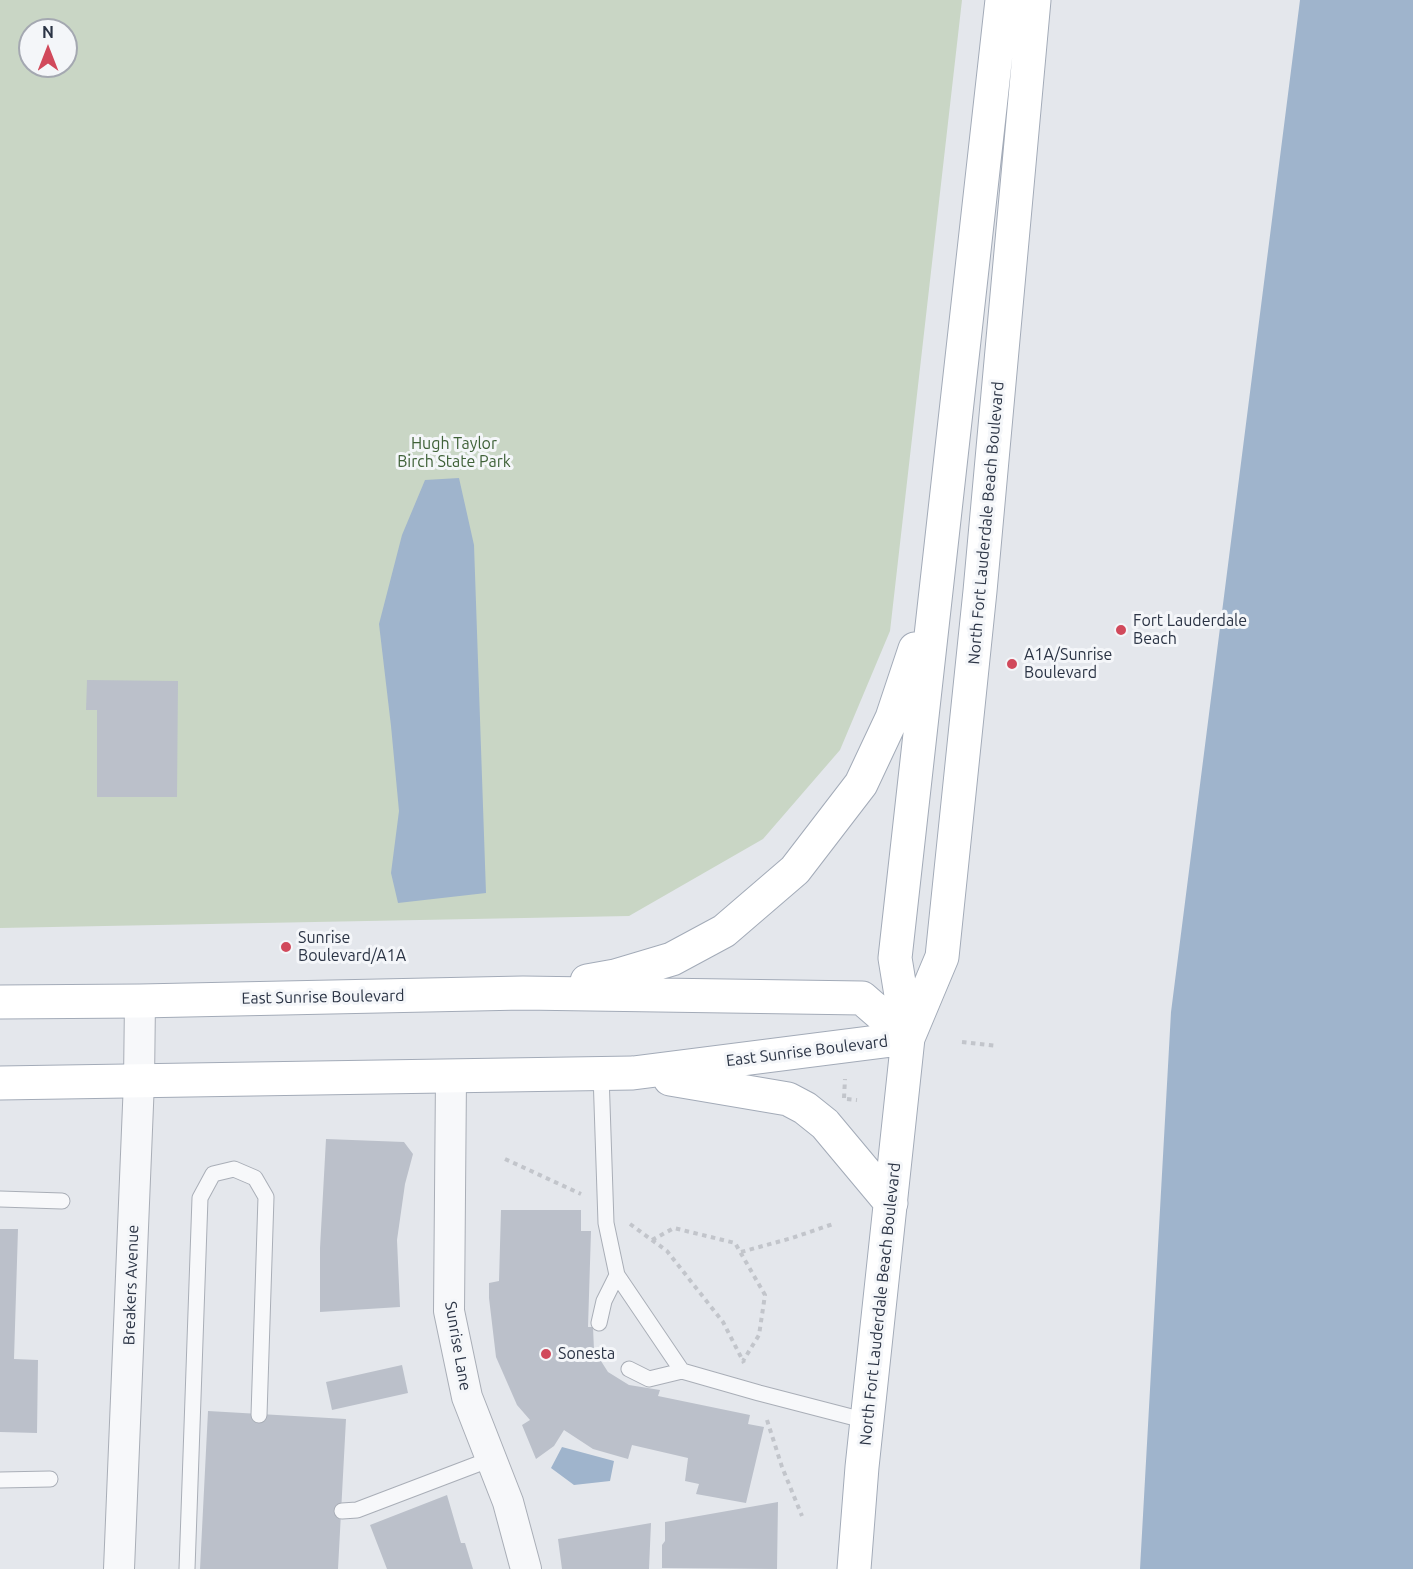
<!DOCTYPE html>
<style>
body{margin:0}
#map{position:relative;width:1413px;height:1569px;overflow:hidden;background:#e4e7ec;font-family:Ubuntu,sans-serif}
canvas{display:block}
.north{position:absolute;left:18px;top:18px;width:60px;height:60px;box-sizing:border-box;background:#f4f6f9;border:2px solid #a4a8b1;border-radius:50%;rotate:0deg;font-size:16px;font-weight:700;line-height:24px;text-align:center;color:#2b3445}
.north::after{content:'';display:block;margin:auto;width:21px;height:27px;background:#d1495b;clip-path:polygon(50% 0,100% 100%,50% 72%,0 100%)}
</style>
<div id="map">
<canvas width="1413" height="1569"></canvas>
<div class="north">N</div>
</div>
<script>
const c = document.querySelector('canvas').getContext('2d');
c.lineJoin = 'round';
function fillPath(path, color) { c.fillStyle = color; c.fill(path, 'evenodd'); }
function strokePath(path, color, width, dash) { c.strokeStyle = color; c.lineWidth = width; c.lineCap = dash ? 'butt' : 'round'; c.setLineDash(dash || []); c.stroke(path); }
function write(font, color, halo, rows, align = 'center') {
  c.font = font + ' Ubuntu,sans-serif'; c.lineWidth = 6; c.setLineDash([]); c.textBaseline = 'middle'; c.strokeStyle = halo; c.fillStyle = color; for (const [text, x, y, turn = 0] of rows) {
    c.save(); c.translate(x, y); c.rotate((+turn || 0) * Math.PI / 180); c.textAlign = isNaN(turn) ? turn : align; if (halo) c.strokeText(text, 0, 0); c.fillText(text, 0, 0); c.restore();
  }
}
const green = new Path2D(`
 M0,0H962L890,631L840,750L763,839L629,916L0,928ZM30,30H66V66H30Z`);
const water = new Path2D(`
 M1300,0H1413V1569H1140L1171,1012Z
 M459,478L474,545L486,893L398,903L391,873L399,811L391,726L379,624L402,535L425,480Z
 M562,1447L614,1461L610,1481L574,1485L551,1468Z`);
const building = new Path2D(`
 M87,680L178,681L177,797H97V710H86Z
 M326,1139L404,1142L413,1154L405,1184L397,1240L400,1307L320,1312V1248Z
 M501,1210H581V1231H591L588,1327H593L594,1350L608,1372L629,1385L660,1390L658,1396L750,1415L748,1424L764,1427L746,1503L696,1494L699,1484L685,1481L688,1458L632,1445L628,1459L593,1449L564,1430L554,1446L536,1459L522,1425L530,1420L517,1405L496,1357L489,1298V1283L499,1281Z
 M0,1229H18L14,1359L38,1360L37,1433L0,1432Z
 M402,1365L408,1393L332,1410L326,1382Z
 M208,1411L346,1419L338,1569H200Z
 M447,1495L461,1543H465L473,1569H387L370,1525Z
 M778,1502L777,1569L662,1568V1545L665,1541V1522Z
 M651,1523L649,1569H562L558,1539Z`);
const path = new Path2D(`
 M962,1042L997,1046
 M844,1098L845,1079
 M847,1099L857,1100
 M505,1159L581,1194
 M630,1224L667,1251L723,1322L744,1363
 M652,1240L674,1228L735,1243L765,1295L759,1335L743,1361
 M741,1252L792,1238L833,1224
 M767,1420L782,1467L802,1516`);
const lane = new Path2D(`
 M601,1074L606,1223L617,1275L682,1371L759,1393L867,1421
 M0,1199L62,1201
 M599,1323L604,1301L617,1275
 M629,1369L649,1379L682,1371
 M0,1480L50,1479
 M342,1511L357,1510L491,1459
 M187,1569L200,1198L213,1174L234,1169L255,1178L266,1197L259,1415`);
const street = new Path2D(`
 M451,1077L449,1311L467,1397L508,1502L526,1569
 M119,1569L139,1081L140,1001`);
const primary = new Path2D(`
 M587,981L615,976L672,959L724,931L795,870L861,784L892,718L915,649
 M0,1002L140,1001L523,993L862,998L908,1038
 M908,1038L942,957L980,591L1034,0
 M670,1079L788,1099L805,1108L825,1124L891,1203
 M0,1083L633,1073L908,1038
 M854,1569L862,1467L908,1038L895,958L1002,0`);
const markers = [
 [1121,630,6,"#d1495b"],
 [1012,664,6,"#d1495b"],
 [286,947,6,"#d1495b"],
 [546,1354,6,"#d1495b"]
];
const parkNames = [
 ["Hugh Taylor",454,444],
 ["Birch State Park",454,462]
];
const streetNames = [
 ["North Fort Lauderdale Beach Boulevard",986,523,-85],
 ["East Sunrise Boulevard",323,997,-1],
 ["East Sunrise Boulevard",807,1051,-7],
 ["Breakers Avenue",131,1285,-88],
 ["North Fort Lauderdale Beach Boulevard",880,1304,-84],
 ["Sunrise Lane",458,1346,80]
];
const poiNames = [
 ["Fort Lauderdale",1133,621],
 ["Beach",1133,639],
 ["A1A/Sunrise",1024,655],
 ["Boulevard",1024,673],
 ["Sunrise",298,938],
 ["Boulevard/A1A",298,956],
 ["Sonesta",558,1354]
];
fillPath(green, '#c9d6c5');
fillPath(water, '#9fb4cc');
fillPath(building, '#bbc0ca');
strokePath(lane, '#a9aeb7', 17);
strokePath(street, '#a9aeb7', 32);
strokePath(primary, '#a3abb8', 35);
strokePath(path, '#c2c5cb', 4, [4.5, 4.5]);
strokePath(lane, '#f7f8fa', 15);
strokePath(street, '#f7f8fa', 30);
strokePath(primary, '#fff', 33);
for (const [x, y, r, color] of markers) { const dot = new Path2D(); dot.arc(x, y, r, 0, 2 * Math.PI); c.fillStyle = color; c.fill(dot); strokePath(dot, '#f4f6f9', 2); }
write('16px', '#3f6138', '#f4f6f9', parkNames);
write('16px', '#2b3445', '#f4f6f9', streetNames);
write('16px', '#2b3445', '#f4f6f9', poiNames, 'left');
</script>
